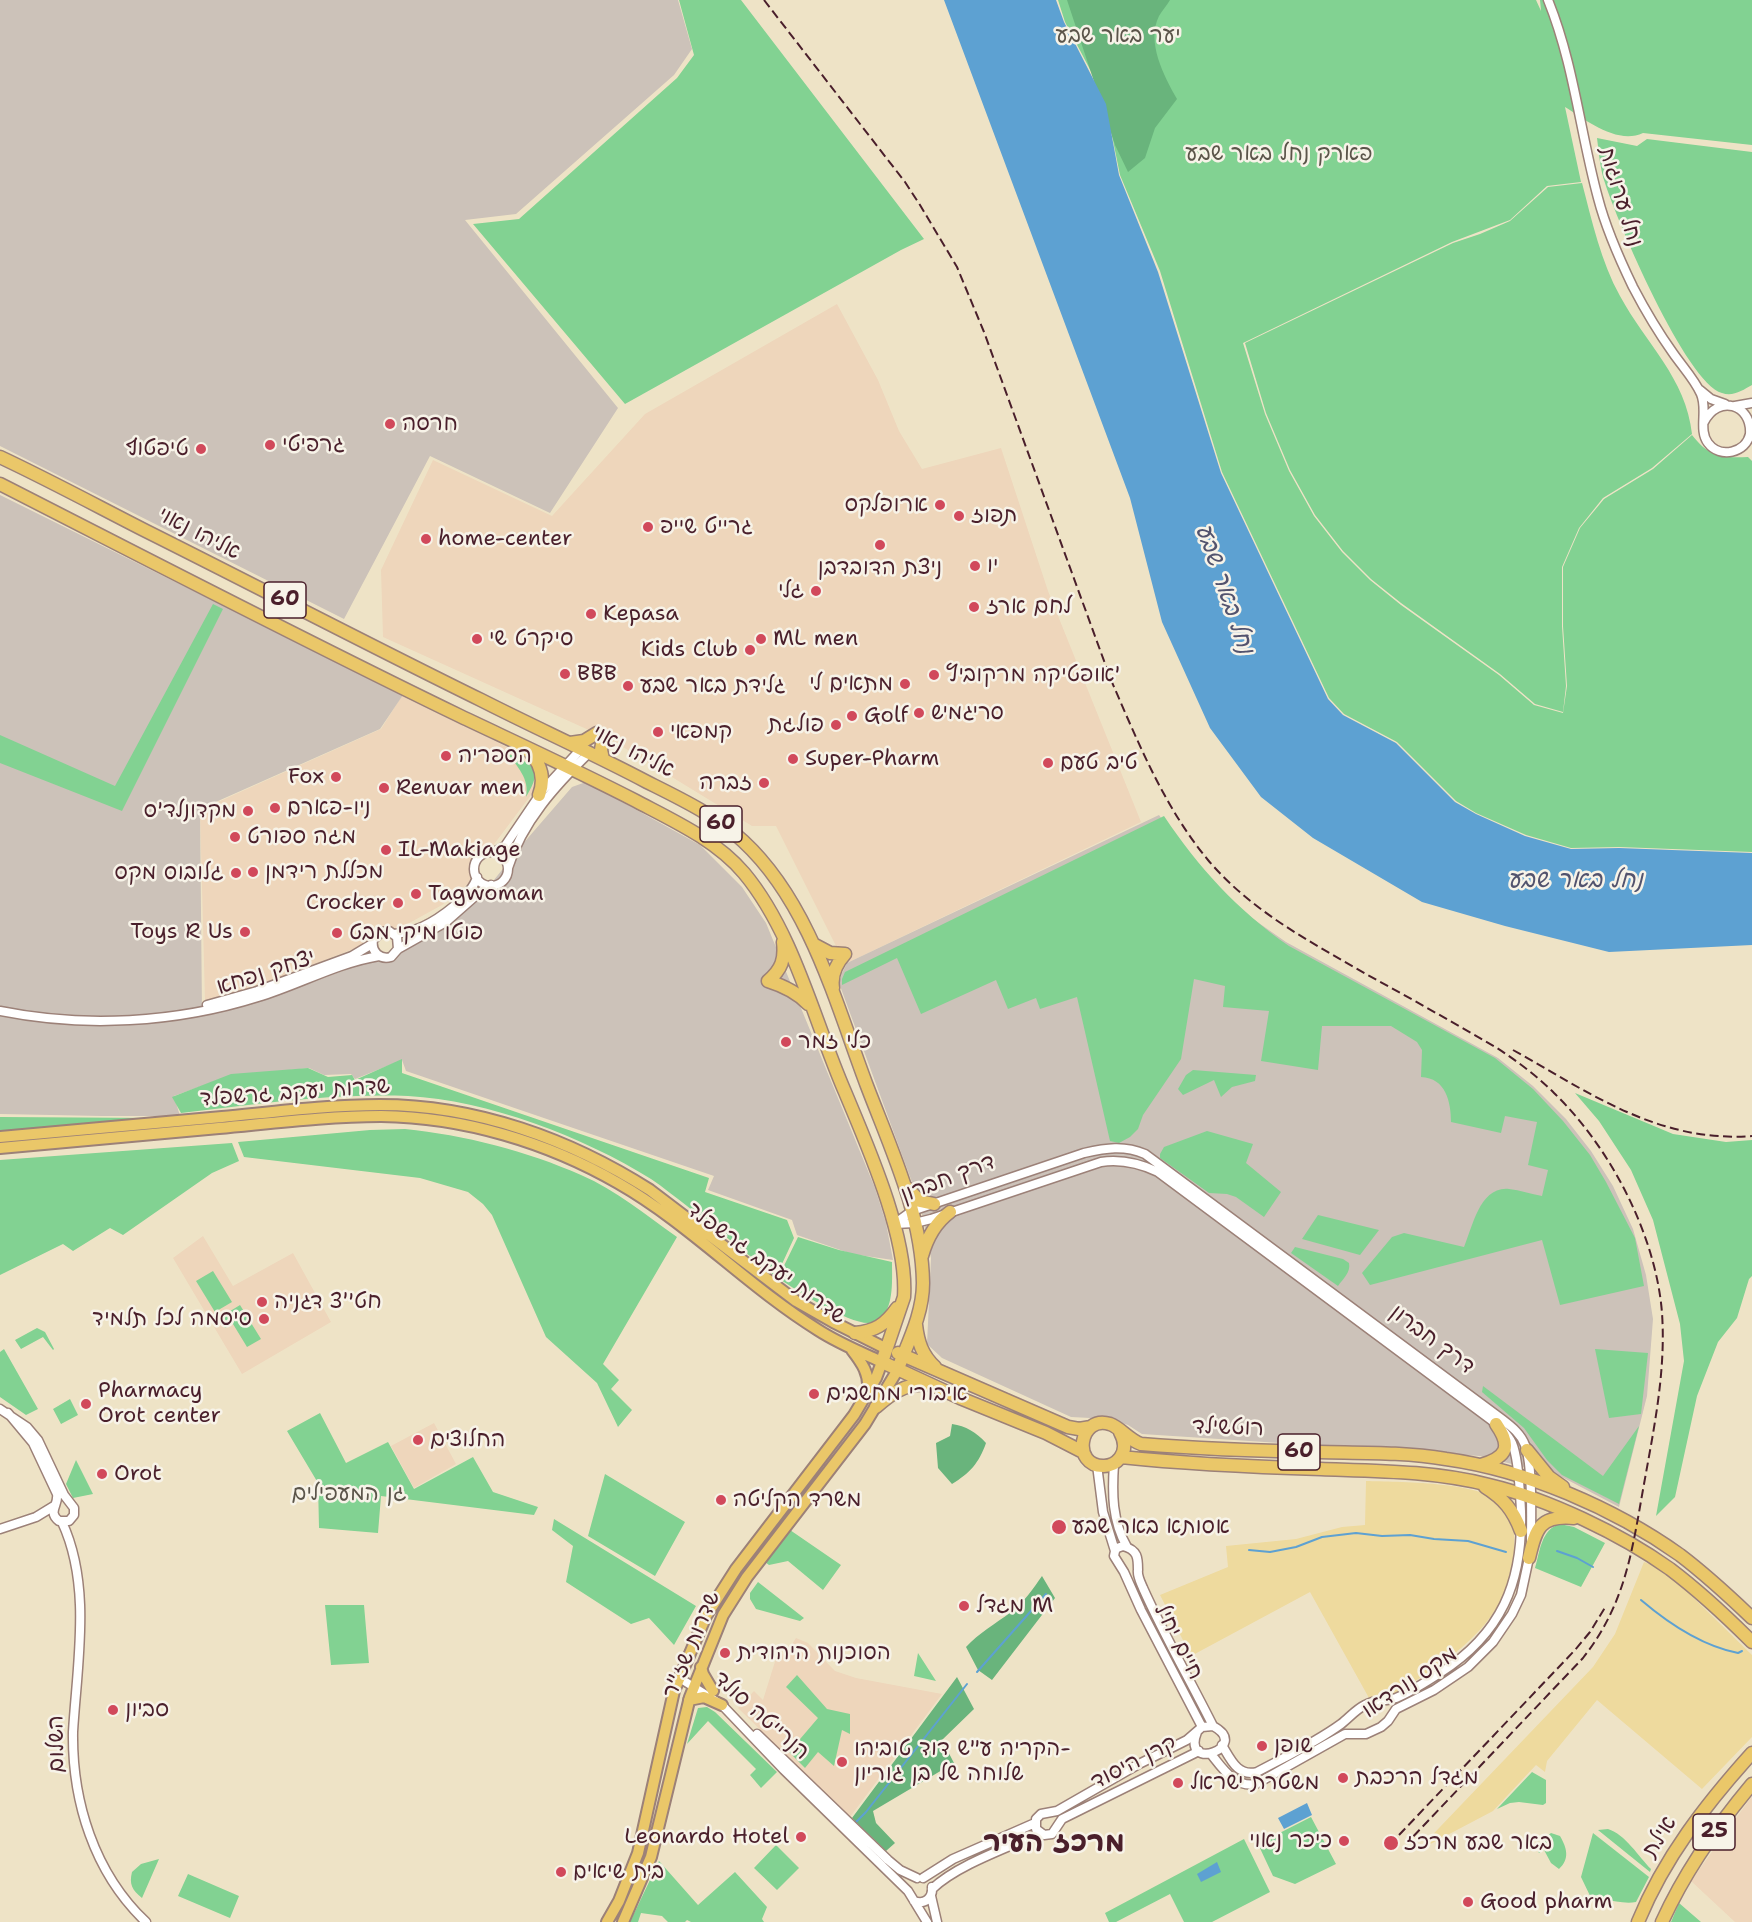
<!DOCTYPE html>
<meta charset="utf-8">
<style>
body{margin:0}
canvas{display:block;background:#eee3c6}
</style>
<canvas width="1752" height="1922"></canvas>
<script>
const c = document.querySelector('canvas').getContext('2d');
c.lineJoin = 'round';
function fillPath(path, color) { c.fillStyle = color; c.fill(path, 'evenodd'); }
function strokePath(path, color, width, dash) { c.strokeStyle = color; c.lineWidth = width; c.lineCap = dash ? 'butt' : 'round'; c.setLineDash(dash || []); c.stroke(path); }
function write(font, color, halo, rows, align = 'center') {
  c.font = font + ' "Shantell Sans","Playpen Sans Hebrew",sans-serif'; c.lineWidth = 5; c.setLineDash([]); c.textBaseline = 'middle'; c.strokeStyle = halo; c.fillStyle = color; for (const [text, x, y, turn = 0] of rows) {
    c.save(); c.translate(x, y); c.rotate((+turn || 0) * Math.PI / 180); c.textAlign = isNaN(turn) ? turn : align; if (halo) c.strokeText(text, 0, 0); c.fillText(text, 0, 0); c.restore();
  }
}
const built = new Path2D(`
 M837,304L878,380L899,431L922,469L1001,448L1048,591L1141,822L845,964L776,826H752L613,741L383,637L381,570L433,460L552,516L645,414Z
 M403,694L530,759L536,767L537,787L492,847L474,861L470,882L442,905L382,938L252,988L205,1001L200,810L381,729Z
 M203,1236L233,1286L293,1253L331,1322L242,1374L173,1258Z
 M434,1423L456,1464L414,1488L391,1446Z
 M796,1638L808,1643L835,1671L856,1678L942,1694L850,1817L738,1708L754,1691L763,1700L778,1652L785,1655Z
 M1752,1796V1922H1735L1691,1881Z`);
const industrial = new Path2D(`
 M0,0H678L692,49L674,75L516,214L465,220L618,408L550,513L430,456L344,619L0,446Z
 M0,495L403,695L380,729L200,809L202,1013L245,1006L409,947L482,895L521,846L572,787L586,782L700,845L742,887L766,923L875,1188L886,1223L893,1260L852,1254L797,1235L792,1220L708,1190L714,1176L406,1071L402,1060L355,1079L351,1074L324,1075L309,1068L229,1076L174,1096L180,1116H102L0,1114Z
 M1159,815L1202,874L1236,907L1286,942L1498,1058L1533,1086L1566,1119L1591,1151L1613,1186L1633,1229L1646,1275L1653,1319L1647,1396L1619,1507L1560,1476L1480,1456L1142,1434L1128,1425L1110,1419L1071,1417L942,1358L927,1344L931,1258L920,1204L839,983L842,973L847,963Z`);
const green = new Path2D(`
 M679,0H741L924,239L901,250L625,404L473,224L519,219L677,78L694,55Z
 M1058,0H1536L1541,11L1540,0H1752V145L1643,133C1617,145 1586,120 1565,107L1581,182L1547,186L1510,220L1452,242L1243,343L1265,414L1289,471L1314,516L1342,552L1370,580L1401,605L1499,675L1534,705L1563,713L1567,686L1563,626V567L1580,528L1604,499L1653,469L1692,435C1709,457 1722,458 1748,457L1752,461V852L1619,847L1571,848L1526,835L1476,813L1456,801L1397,742L1344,714L1329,698L1222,472L1160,271L1120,175L1104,96L1065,22Z
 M1597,138L1637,146L1647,139L1752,152V385C1743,390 1733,397 1722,393C1686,383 1617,221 1605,183C1600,169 1599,153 1597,138Z
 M1582,183C1592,221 1601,262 1620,296C1646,344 1686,378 1692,434L1652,468L1603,498L1579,528L1562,567V626L1566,686L1563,712L1535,704L1500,674L1401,603L1371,579L1343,551L1315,515L1290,470L1266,413L1245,343L1453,243L1480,234L1510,221L1548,187Z
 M213,604L223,609L122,811L0,763V735L115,786Z
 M507,753C533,765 544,768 526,797C530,779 517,766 507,753Z
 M1164,816C1199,868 1237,910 1289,946L1495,1058L1533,1089L1563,1121L1590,1155L1606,1182L1635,1238L1644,1286L1560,1305L1542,1240L1370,1285L1362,1273L1392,1237L1404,1233L1464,1247C1473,1226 1480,1186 1509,1189C1520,1190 1531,1194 1542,1196L1548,1170L1528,1165L1537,1122L1505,1116L1501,1133L1451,1122C1451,1102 1446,1078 1421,1077L1422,1050L1417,1042L1391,1026H1322L1318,1070L1261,1061L1269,1011L1223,1007L1225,986L1194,979L1181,1059L1143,1115L1138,1129L1130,1137L1119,1143L1110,1141L1077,997L1040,1009L1036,998L1008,1009L996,980L921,1014L897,958L842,985V979L845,972Z
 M402,1059V1073L709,1178L705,1192L787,1220L794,1238L776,1277C746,1253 717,1229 687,1206C675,1197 663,1187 651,1179C584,1137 487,1100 408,1096C332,1093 257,1104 181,1113L172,1097L231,1074L308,1068L328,1077L352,1075L355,1080Z
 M1193,1070L1256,1075L1255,1081L1232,1087L1221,1097L1214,1080L1183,1095L1178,1089L1186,1075Z
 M1575,1093L1673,1134L1726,1142L1752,1140V1276L1749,1279L1737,1318L1718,1342L1697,1396L1675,1497L1656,1516L1684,1361L1680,1324L1653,1220L1631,1170L1599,1121Z
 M0,1117L155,1118L0,1131Z
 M405,1129C464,1135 527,1151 581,1175C616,1190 646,1215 677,1237L603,1364L619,1380L611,1389L632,1410L618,1427L597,1383L546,1337L492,1215L483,1204L468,1192L420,1178L244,1157L238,1142L370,1130Z
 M1207,1131L1253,1144L1246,1163L1281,1192L1264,1217L1236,1197L1227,1194L1209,1193L1160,1158V1154L1164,1147Z
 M232,1143L239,1161L212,1173L123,1235L110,1228L73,1251L63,1244L0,1275V1160Z
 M1318,1215L1379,1230L1360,1255L1302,1239Z
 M798,1237L839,1250L892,1262C892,1278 894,1305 882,1317C879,1320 874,1323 870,1323C850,1325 796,1290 778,1278Z
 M1295,1247L1343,1259L1349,1263C1351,1272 1343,1279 1338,1286L1291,1253Z
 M213,1271L232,1302L215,1312L196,1281Z
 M240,1305L261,1339L247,1347L233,1324L225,1328L219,1318Z
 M37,1328L45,1332L54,1349L53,1350L43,1337L21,1349L15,1340Z
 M4,1349L38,1409L26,1415L0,1397V1352Z
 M1595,1349L1648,1353L1641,1414L1609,1418Z
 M1483,1386L1603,1476L1639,1426L1619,1504L1562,1475L1547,1460L1524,1428L1482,1392Z
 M70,1399L78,1415L61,1424L53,1409Z
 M320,1413L346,1463L388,1442L414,1489L473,1457L493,1492L538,1507L534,1515L381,1496L378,1533L319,1528L318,1483L287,1431Z
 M76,1460L93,1494L73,1498L66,1484Z
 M605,1474L685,1522L655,1576L588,1536Z
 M554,1519L696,1606L674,1645L649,1618L631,1624L566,1582L573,1546L552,1530Z
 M1560,1524L1574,1527L1605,1543L1581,1587L1535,1568C1540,1552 1541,1529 1560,1524Z
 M790,1530L841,1565L823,1590L788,1561L769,1565L765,1562Z
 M758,1582L804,1618L800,1621L756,1609L750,1599V1593Z
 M325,1605H364L369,1663L331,1665Z
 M918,1653L936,1681L914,1676Z
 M797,1675L827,1709L850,1714V1734L842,1730L834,1766L818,1752L805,1768L789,1752L818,1718L786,1687Z
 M707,1707L715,1712L777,1772L761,1788L750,1775L756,1769L708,1721L687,1744L698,1708Z
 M1532,1772L1546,1780V1803L1543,1805L1519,1802L1510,1803L1497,1809Z
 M1311,1817L1336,1864L1295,1884L1273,1876L1258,1844Z
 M1608,1829C1625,1834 1639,1857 1651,1869L1650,1872L1598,1830Z
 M1551,1833L1560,1836C1567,1848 1570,1859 1559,1869L1551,1863L1544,1850L1539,1853L1538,1851L1543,1839Z
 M1593,1833L1649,1877L1636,1902C1621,1905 1608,1897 1593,1902L1581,1877Z
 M1244,1839L1270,1892L1212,1922H1184L1170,1894L1116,1922H1109L1105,1913Z
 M776,1845L799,1868L777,1890L754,1868Z
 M159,1859L142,1898C132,1890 129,1884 132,1872L141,1864Z
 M659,1861L698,1905L735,1872L767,1907L762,1919L764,1922H691L687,1920L685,1922H668L662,1916L641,1913L638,1922H630Z
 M188,1874L239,1896L230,1918L178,1896Z
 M1679,1903L1701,1922H1671Z`);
const forest = new Path2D(`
 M1067,0H1170C1167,5 1162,11 1159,16C1146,42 1164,76 1177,99L1155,128L1145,158L1128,172L1115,145Z
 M952,1424C966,1426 976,1432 986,1443C979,1463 970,1473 952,1484L938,1468L936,1443L950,1436Z
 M1042,1576L1055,1598L992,1680L978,1670L966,1647C979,1633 995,1624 1011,1612C1024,1602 1033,1589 1042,1576Z
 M957,1677L974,1709L942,1740L954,1763L873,1811L876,1823L895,1843L886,1851L852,1818Z`);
const sand = new Path2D(`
 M1366,1481C1396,1482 1483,1481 1503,1505C1515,1519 1515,1536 1514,1553C1511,1610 1468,1647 1423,1676C1413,1682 1402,1692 1391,1695C1384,1697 1376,1696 1369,1698L1310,1592L1191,1656L1160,1595L1228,1567L1226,1546L1296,1539L1342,1527L1365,1525Z
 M1644,1562L1665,1570L1752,1655V1737L1702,1789L1597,1700L1547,1761L1545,1772L1536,1765L1493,1811L1417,1851L1593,1667L1615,1634Z`);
const water = new Path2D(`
 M944,0H1056L1064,22L1106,104L1119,175L1158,272L1221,473L1328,699L1343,715L1396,743L1455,802L1476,814L1525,836L1571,849L1619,848L1752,853V945L1609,952L1505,926L1422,902L1313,838L1261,797L1210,728L1162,622L1130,498Z
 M1307,1803L1312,1815L1284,1829L1278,1818Z
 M1217,1862L1221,1872L1201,1882L1197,1874Z`);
const stream = new Path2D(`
 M1249,1550L1270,1552L1296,1547L1322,1537L1356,1533L1382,1536L1410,1535L1434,1539L1468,1541L1506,1552
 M1557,1551L1577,1558L1593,1567
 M1641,1600C1668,1623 1702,1646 1738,1653L1742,1651
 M977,1672L1046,1594
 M855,1823L866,1812L967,1684`);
const minor = new Path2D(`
 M1548,0C1574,64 1580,132 1598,198C1606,229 1619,258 1633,287C1645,310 1658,332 1673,353C1682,366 1695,380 1701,394C1708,410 1698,430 1708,443C1720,459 1746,453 1750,434C1752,404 1718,394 1704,422
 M1700,390L1711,399L1725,404
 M1735,406L1752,403
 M494,852L505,846L543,790L581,749
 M474 869a17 17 0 1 1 34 0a17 17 0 1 1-34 0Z
 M508,868C522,822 556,785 590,752
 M394,934C404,933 413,931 422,927C439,919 472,896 477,877
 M398,949L397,937L389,931L381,932L373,940C371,952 380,960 391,957L398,949L446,922L480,892L491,885
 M207,1005L257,991L352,956L372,944
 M0,1011C84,1028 176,1023 258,997C298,985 337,963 379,956
 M894,1224L912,1211L1084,1153C1106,1148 1124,1145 1145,1154L1503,1420C1512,1427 1521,1434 1525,1445C1533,1464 1531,1518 1531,1540
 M895,1224L915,1223L931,1219L1101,1162C1121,1159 1139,1163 1158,1172L1498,1425C1503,1431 1509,1436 1512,1443C1519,1459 1520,1494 1521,1511C1523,1583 1501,1634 1440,1673C1426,1682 1411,1692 1396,1698C1385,1702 1377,1698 1365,1705C1355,1710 1349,1718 1341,1724C1315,1743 1285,1757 1257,1772C1238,1777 1231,1760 1222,1745
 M0,1409L27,1427L38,1440L64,1495L74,1508V1515L69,1521H59C47,1512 59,1505 57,1494L33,1443L8,1413
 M1114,1464C1112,1493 1112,1521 1127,1547
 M1097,1465L1103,1512L1115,1551L1114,1556L1124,1572L1141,1610L1202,1727
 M62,1522C92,1586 77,1664 73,1732C72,1801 94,1873 146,1922
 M0,1529L36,1517L54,1506
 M1115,1551L1117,1548L1123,1546C1138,1550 1138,1558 1138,1570C1137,1576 1141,1583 1143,1588C1164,1635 1190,1680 1213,1726
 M678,1677L722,1705L784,1770L908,1891L927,1922
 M1197,1732C1181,1773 1252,1747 1213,1726L1202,1727L1187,1740L1139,1764L1057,1811L1041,1814L1036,1819V1829L1044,1835L1052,1834L1062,1819L1199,1751
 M757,1734L888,1860L900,1870L917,1878
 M1211,1754C1223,1769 1235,1788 1256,1784L1345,1734H1366L1381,1727L1388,1721L1396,1709L1434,1690L1468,1667L1493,1642L1512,1614L1521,1595L1530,1553
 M923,1878L953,1859L1035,1823
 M932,1889C957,1865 1007,1848 1040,1833
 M931,1896L937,1922
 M914,1901C925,1905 933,1898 932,1887`);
const major = new Path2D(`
 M0,1137C74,1130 148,1123 222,1117C274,1112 327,1105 380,1105C476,1105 570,1139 650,1190L796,1301L833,1322L887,1349
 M0,1148C73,1141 146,1135 219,1128C273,1123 327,1116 381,1116C463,1117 547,1142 618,1183C690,1224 747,1286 818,1330C838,1343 860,1352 882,1362L876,1378L854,1415L736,1569L706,1616L674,1691L638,1853L619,1901L607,1922
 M852,1350C862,1363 870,1374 868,1392
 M701,1667L703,1674L713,1691
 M689,1700L704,1697L722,1705
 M623,1922L651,1857L690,1697L723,1615L747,1577L865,1424L897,1371`);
const highway = new Path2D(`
 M0,457C49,480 97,506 146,531C258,587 369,645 481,700C536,728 592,753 647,782C681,799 715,815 743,841C810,903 836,1004 867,1086C891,1149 922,1214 923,1283C923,1314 908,1342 897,1371
 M0,484C153,562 305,641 460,716C519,744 578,771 636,801C674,821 716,840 744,873C794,933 814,1021 845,1092C868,1147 908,1237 904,1297L882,1362L960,1398L1046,1433L1083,1452
 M570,743L584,741L597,733
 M527,749C540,762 546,777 539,795
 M603,759L601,750L603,738
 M813,944L830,953L845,954
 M768,981C782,969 785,959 783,942
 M768,981C784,986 797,992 808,1004
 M833,988C831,975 836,964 845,954
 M905,1186L920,1201L934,1204
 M922,1256C927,1238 935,1223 950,1212
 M916,1325C918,1342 922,1355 935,1367
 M855,1333C875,1331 885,1325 897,1308
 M898,1353L1068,1427L1079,1429L1091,1427
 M876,1407C890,1395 905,1383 925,1385
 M1120,1432C1125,1441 1126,1450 1120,1458C1116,1463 1110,1466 1104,1466C1071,1467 1079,1414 1110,1424C1121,1428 1129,1440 1141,1444C1200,1449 1259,1451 1319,1452C1361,1453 1404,1452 1446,1459C1526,1470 1614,1508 1680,1555C1705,1574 1729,1596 1752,1618
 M1527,1450L1549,1477L1563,1487
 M1121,1457C1187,1464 1255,1467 1321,1469C1378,1471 1434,1471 1489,1485C1548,1499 1621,1534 1670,1569C1699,1591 1726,1616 1752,1642
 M1481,1465C1507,1457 1512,1447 1496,1424
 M1485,1487C1504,1499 1513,1510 1521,1531
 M1529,1558C1536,1528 1540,1515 1574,1518
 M1638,1922C1664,1858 1706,1804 1752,1753
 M1662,1922C1685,1871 1716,1827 1752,1784`);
const rail = new Path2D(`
 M764,0L905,182L920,205L957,267L984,332L1111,680C1138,742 1164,807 1208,860C1251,911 1309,941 1366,974C1410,998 1454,1023 1497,1048C1517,1061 1537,1076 1554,1093C1610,1147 1656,1235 1662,1313C1666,1371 1654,1428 1644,1484C1632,1551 1626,1603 1583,1658L1407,1843
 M1513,1050C1590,1093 1659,1143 1752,1136
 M1399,1835L1575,1650L1590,1632L1606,1606`);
const markers = [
 [390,424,6,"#d1495b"],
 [270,445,6,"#d1495b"],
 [201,449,6,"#d1495b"],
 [940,505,6,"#d1495b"],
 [959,516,6,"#d1495b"],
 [648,527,6,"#d1495b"],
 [426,539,6,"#d1495b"],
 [880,545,6,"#d1495b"],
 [975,566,6,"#d1495b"],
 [816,591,6,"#d1495b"],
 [974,607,6,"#d1495b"],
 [591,614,6,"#d1495b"],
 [477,639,6,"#d1495b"],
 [761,639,6,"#d1495b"],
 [750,650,6,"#d1495b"],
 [565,674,6,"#d1495b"],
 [934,675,6,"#d1495b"],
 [905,684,6,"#d1495b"],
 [628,686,6,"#d1495b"],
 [919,713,6,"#d1495b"],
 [852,716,6,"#d1495b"],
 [836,725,6,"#d1495b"],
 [658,732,6,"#d1495b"],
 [446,756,6,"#d1495b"],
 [793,759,6,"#d1495b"],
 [1048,763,6,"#d1495b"],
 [336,777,6,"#d1495b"],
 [764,783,6,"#d1495b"],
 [384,788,6,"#d1495b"],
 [275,808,6,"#d1495b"],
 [248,811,6,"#d1495b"],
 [235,837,6,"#d1495b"],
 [386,850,6,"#d1495b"],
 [253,872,6,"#d1495b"],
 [236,873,6,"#d1495b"],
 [416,894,6,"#d1495b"],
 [398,903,6,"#d1495b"],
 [245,932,6,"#d1495b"],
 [337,933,6,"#d1495b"],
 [786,1042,6,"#d1495b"],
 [262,1302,6,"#d1495b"],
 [264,1319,6,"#d1495b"],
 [814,1394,6,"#d1495b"],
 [86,1404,6,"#d1495b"],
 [418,1440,6,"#d1495b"],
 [102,1474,6,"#d1495b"],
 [721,1500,6,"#d1495b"],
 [1059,1527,8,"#d1495b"],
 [964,1606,6,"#d1495b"],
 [725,1653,6,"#d1495b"],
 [113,1710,6,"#d1495b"],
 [1262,1746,6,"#d1495b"],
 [842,1762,6,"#d1495b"],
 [1343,1778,6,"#d1495b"],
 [1178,1783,6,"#d1495b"],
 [801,1837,6,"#d1495b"],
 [1344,1841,6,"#d1495b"],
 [1391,1843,8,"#d1495b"],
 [561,1872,6,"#d1495b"],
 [1468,1902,6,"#d1495b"]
];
const shields = [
 [285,600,42],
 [721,824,42],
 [1299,1452,42],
 [1714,1832,42]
];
const shieldNames = [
 ["60",285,600],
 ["60",721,824],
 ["60",1299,1452],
 ["25",1714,1832]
];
const parkNames = [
 ["יער באר שבע",1118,36],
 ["פארק נחל באר שבע",1279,154],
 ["גן המעפילים",349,1494]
];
const streetNames = [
 ["נחל ערוגות",1620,197,73],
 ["אליהו נאוי",199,534,27],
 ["אליהו נאוי",633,752,27],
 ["יצחק נפחא",266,973,-18],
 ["שדרות יעקב גרשפלד",295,1093,-4],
 ["דרך חברון",948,1179,-21],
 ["שדרות יעקב גרשפלד",766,1264,36],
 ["דרך חברון",1432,1340,37],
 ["רוטשילד",1228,1428,2],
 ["חיים יחיל",1178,1642,63],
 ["שדרות שז\"ר",692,1645,-67],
 ["מקס נורדאו",1410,1683,-34],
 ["הנרייטה סולד",761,1716,42],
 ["השלום",57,1744,-91],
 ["קרן היסוד",1134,1763,-27],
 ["אילת",1660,1837,-58]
];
const poiNames = [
 ["חרסה",402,424],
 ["גרפיטי",282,445],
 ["טיפטוף",189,449,"right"],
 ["ארופלקס",928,505,"right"],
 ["תפוז",971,516],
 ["גרייט שייפ",660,527],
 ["home-center",438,539],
 ["יו",987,566],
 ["ניצת הדובדבן",880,568,"center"],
 ["גלי",804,591,"right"],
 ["לחם ארז",986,607],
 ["Kepasa",603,614],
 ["סיקרט שי",489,639],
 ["ML men",773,639],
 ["Kids Club",738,650,"right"],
 ["BBB",577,674],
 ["אופטיקה מרקוביץ'",946,675],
 ["מתאים לי",893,684,"right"],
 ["גלידת באר שבע",640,686],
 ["סריגמיש",931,713],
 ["Golf",864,716],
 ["פולגת",824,725,"right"],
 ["קמפאי",670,732],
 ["הספריה",458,756],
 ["Super-Pharm",805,759],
 ["טיב טעם",1060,763],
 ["Fox",324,777,"right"],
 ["זברה",752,783,"right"],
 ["Renuar men",396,788],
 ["ניו-פארם",287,808],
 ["מקדונלד'ס",236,811,"right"],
 ["מגה ספורט",247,837],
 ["IL-Makiage",398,850],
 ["מכללת רידמן",265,872],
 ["גלובוס מקס",224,873,"right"],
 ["Tagwoman",428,894],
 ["Crocker",386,903,"right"],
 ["Toys R Us",233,932,"right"],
 ["פוטו מיקי מבט",349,933],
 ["כלי זמר",798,1042],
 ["חט''צ דגניה",274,1302],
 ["סיסמה לכל תלמיד",252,1319,"right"],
 ["Pharmacy",98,1391],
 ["Orot center",98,1416],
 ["איבורי מחשבים",826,1394],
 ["החלוצים",430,1440],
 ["Orot",114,1474],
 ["משרד הקליטה",733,1500],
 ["אסותא באר שבע",1072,1527],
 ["מגדל M",976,1606],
 ["הסוכנות היהודית",737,1653],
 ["סביון",125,1710],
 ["שופן",1274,1746],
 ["הקריה ע\"ש דוד טוביהו-",854,1749],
 ["שלוחה של בן גוריון",854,1774],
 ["מגדל הרכבת",1355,1778],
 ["משטרת ישראל",1190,1783],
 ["Leonardo Hotel",789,1837,"right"],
 ["כיכר נאוי",1332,1841,"right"],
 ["באר שבע מרכז",1404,1843],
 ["בית שיאים",573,1872],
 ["Good pharm",1480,1902]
];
const waterNames = [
 ["נחל באר שבע",1224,589,71],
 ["נחל באר שבע",1575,881]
];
const districtNames = [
 ["מרכז העיר",1054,1844]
];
fillPath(built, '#eed6bb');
fillPath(industrial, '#ccc2b9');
fillPath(green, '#82d292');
fillPath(forest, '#69b47c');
fillPath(sand, '#eeda9e');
fillPath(water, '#5da1d2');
strokePath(stream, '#5da1d2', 2);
strokePath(minor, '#9c8178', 11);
strokePath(major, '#9c8178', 14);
strokePath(highway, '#9c8178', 15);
strokePath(minor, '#fff', 8);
strokePath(major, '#eac769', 10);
strokePath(highway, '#eac769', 12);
strokePath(rail, '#4a1f2b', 2, [9, 4.5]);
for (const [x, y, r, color] of markers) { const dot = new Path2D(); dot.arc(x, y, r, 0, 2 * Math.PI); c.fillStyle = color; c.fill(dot); strokePath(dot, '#f7f3e8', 2); }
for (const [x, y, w] of shields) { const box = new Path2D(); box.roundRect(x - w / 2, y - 18, w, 36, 4.5); c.fillStyle = '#f7f3e8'; c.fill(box); strokePath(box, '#4a1f2b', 1.5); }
write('bold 21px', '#4a1f2b', null, shieldNames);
write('22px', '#5b554a', '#f7f3e8', parkNames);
write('22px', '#4a1f2b', '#f7f3e8', streetNames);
write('22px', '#4a1f2b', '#f7f3e8', poiNames, 'left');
write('italic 24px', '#52536e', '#f7f3e8', waterNames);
write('bold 28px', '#4a1f2b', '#f7f3e8', districtNames);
</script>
